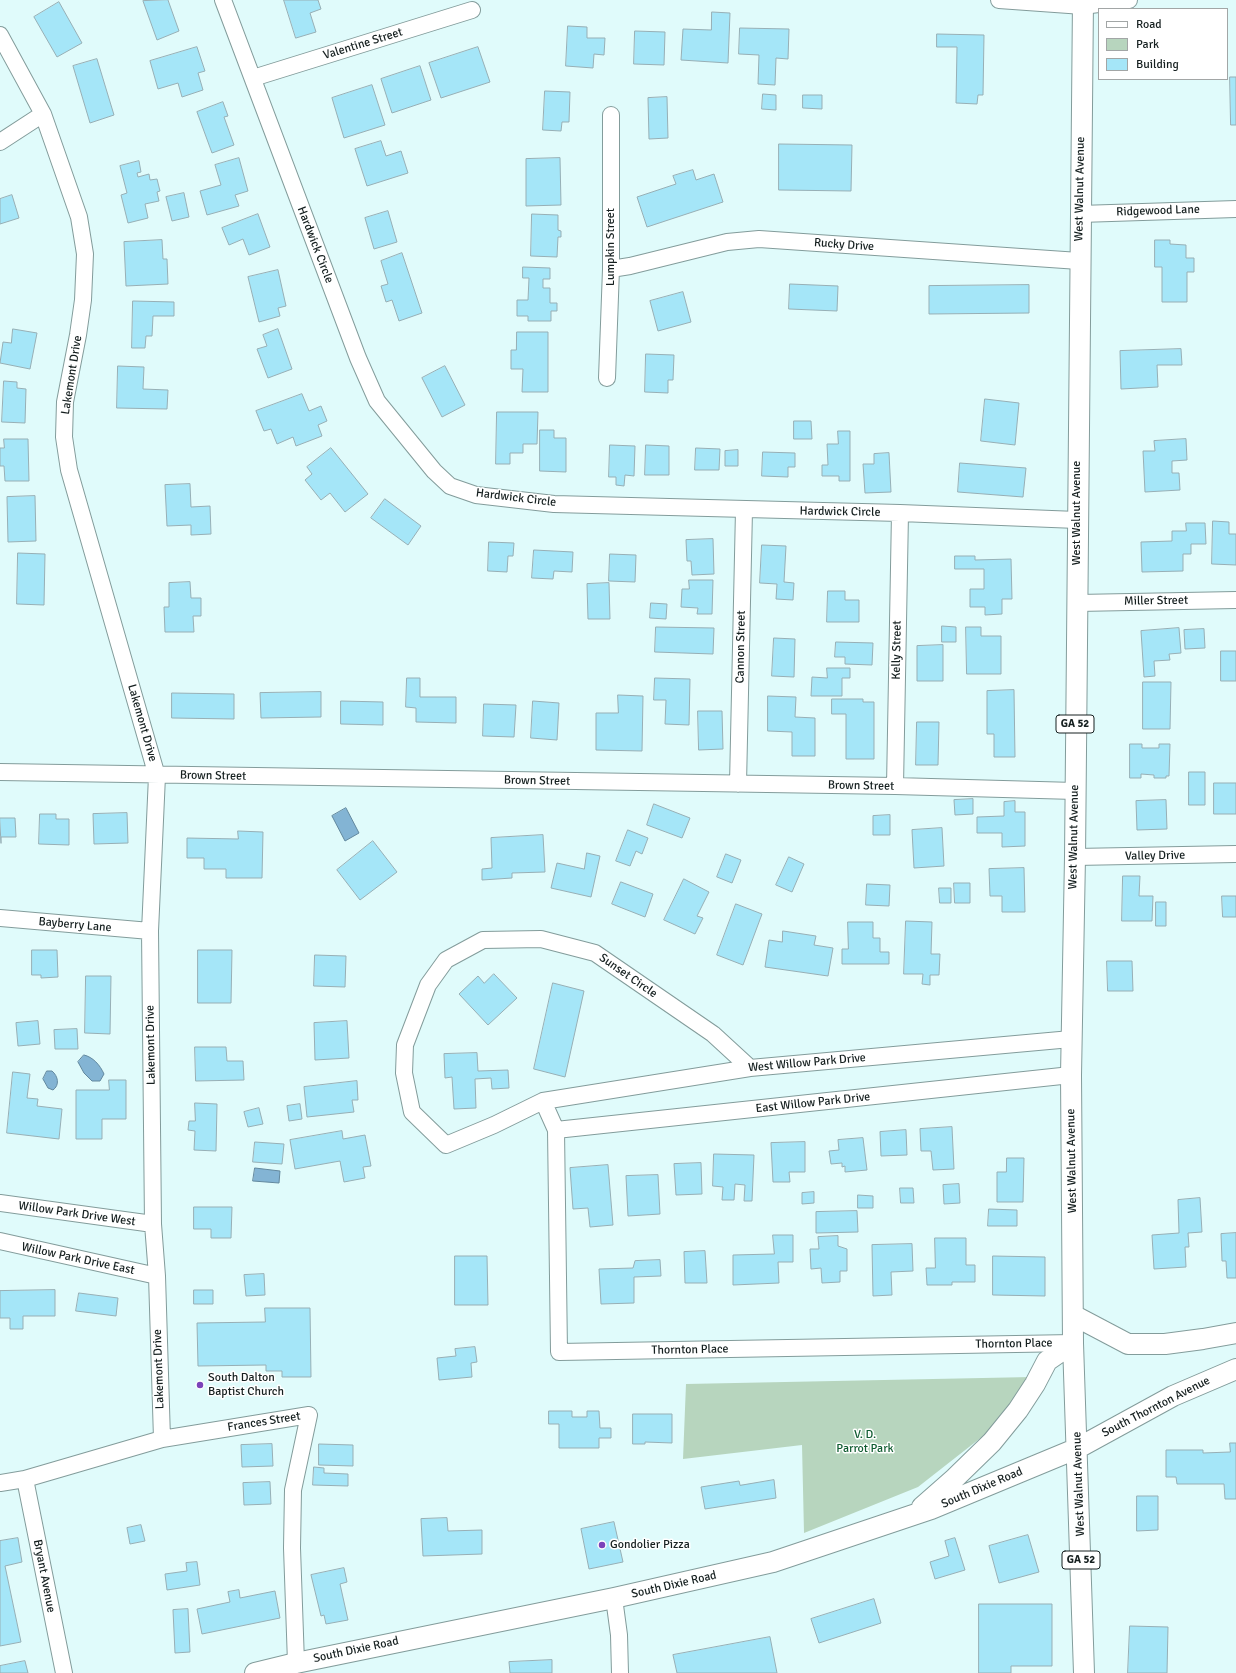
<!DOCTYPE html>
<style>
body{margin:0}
#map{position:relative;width:1236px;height:1673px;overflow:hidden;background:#e0fbfb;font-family:Signika,sans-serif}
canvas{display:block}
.legend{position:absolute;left:1098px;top:8px;width:130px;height:72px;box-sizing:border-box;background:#fff;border:1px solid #a2a6a6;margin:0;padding:5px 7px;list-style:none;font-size:12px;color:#162020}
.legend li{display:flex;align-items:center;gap:8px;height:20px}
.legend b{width:20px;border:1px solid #a2a6a6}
</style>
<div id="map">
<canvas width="1236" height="1673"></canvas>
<ul class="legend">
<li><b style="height:5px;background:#fff"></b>Road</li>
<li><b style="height:11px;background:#b7d5be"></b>Park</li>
<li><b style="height:11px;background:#a5e6f8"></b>Building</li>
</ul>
</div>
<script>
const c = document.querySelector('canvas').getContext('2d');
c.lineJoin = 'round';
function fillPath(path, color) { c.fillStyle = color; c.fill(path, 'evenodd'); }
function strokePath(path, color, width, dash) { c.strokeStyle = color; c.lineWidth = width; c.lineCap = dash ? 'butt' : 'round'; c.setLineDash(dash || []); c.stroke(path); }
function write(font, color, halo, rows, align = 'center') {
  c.font = font + ' Signika,sans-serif'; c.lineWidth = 3; c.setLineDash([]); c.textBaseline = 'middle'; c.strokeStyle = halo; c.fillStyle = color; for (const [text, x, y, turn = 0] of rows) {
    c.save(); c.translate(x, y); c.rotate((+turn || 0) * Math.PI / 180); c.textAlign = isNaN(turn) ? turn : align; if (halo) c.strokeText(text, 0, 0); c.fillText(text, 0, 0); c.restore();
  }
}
const green = new Path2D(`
 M1032,1377L992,1429L918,1487L804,1533L802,1445L683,1459L686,1384Z`);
const water = new Path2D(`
 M346,808L359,833L345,841L332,816Z
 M84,1055C93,1057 100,1065 104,1074L100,1081H92L84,1073L78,1062Z
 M47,1071H52C58,1076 60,1085 53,1090L48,1088L43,1079Z
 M255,1168L280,1171L279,1183L253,1181Z`);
const building = new Path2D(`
 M168,0L179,31L157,40L143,1Z
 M284,0H318L321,9L310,13L316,32L296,38Z
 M59,2L82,43L57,57L34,17Z
 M712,12L730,13L728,63L681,60L683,29L711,30Z
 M568,26L587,27V38H605L604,55L594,54L593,68L566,66Z
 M740,28L789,29L788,59L776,58L775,85L758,84L759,55L739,54Z
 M635,31L665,32L664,65L634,64Z
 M937,34L984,35L983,95H978L977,104L956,103L957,47H937Z
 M197,47L205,71L198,73L203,90L182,97L178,83L158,89L150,61Z
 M478,47L490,82L441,98L429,63Z
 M97,59L114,115L90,123L73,66Z
 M420,66L431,100L392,113L381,79Z
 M1230,77H1236V125H1231Z
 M372,85L385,125L344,138L332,98Z
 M545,91L570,92L569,122H562L561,131L543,130Z
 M763,94L776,95V110L762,109Z
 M803,95H822V109L803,108Z
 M667,97L668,138L649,139L648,98Z
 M223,102L228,116L224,117L234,145L212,153L197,112Z
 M381,141L386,156L401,151L408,173L367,186L355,149Z
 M779,144L852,145L851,191L779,190Z
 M239,158L248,191L235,195L239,206L207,215L200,191L221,185L215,165Z
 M560,158L561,205L526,206V159Z
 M139,161L141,172L137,173L138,177L149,174L150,180L157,179L160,191L157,192L159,201L145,204L148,218L128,223L121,195L127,193L120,166Z
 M693,170L696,180L714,174L723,202L647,227L637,197L676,184L673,176Z
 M184,193L189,217L172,221L166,197Z
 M12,195L19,218L0,224V199Z
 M388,211L397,242L374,249L365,218Z
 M258,214L270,247L249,255L243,239L229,245L222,228Z
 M532,214L558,215V230L561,231V237H558L557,257L531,256Z
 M162,240L163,259H167L168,284L126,286L124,242Z
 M1155,240H1170V244L1186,245V258H1194V272H1187V302H1162V267H1155Z
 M402,253L422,313L399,321L392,300L386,302L381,286L388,284L381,261Z
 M523,267L550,268V279H543V288H550V303H557V311H551V321H528V316H517V300H528L529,278H523Z
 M278,270L286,306L278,308L280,316L259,322L248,277Z
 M790,284L838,286L837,311L789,309Z
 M1029,285V313L929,314V286Z
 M683,292L691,322L658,331L650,301Z
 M133,301L174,302V316H153L152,336H146L145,348H132Z
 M13,329L37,333L30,369L0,363L3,342L11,343Z
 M278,329L292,369L268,378L257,349L267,346L263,335Z
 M517,332H548V392H522L523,369H511V350H516Z
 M1181,349L1182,365H1157L1158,387L1121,389L1120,351Z
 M646,354L674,355L673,380H668V393L645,392Z
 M118,366L144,367L143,389L168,390L167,409L117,408Z
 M445,366L465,405L442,417L422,378Z
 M4,381L17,382V388L26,389L25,423L2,422Z
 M302,394L309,411L321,406L327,421L318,425L322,436L296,446L293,437L277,444L271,429L264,431L256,411Z
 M985,399L1019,403L1015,445L981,441Z
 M497,412H538L537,444H523V453H510V464H496Z
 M794,421H811L812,439H794Z
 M540,430H554V438H566V472L540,471Z
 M838,431H850V481H839V476H822V465H828L827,444H838Z
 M4,439H28L29,481H5L4,466H0V448H4Z
 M1186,439L1187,460L1172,461V473H1179L1180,490L1145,492L1143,451H1155L1154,441Z
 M610,445L635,446L634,476L625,475L624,486L616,485V477H609Z
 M646,445L669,446V475H645Z
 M331,448L368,494L345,512L330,493L321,500L305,480L312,474L307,467Z
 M696,448L720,449L719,470H695Z
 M738,450V466H725V451Z
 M763,452L795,453V467H788V477L762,476Z
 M889,453L891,492L865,493L863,464H874V454Z
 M960,463L1026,468L1023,497L958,492Z
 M190,484L191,507L210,506L211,534L191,535V525L167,526L165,485Z
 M35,496L36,541L8,542L7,497Z
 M385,499L421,526L408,545L371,518Z
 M1213,521L1229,522V534H1236V565L1212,564Z
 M1186,523H1205L1206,544H1191V554H1183V571L1142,572L1141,542L1172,541V531H1186Z
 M713,539L714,574L692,575L691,561H687L686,540Z
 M489,542L514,543L513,556H508L507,572L488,571Z
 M762,545L786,546L784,582L794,583L793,600L776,599L777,584L760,583Z
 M534,550L573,552L572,572L554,571L553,579L532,578Z
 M18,553L45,554L44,605L17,604Z
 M610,554L636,555L635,582L609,581Z
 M955,556H975V560L1011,559L1012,599H1002V614L985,615V607H970V589H984V569H955Z
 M689,580H713L712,614H697L698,608L681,607L682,589H689Z
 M190,582L191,598H201V616H193L194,632H165L164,607H169V583Z
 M609,583L610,619H588L587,584Z
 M828,591H845V600H859V622H827Z
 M651,603L667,604L666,619L650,618Z
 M942,626L956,627V642H942Z
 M656,627L714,628L713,654L655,652Z
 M966,627H981V636H1001V674H967Z
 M1179,628L1181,653L1169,654L1170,660L1154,661L1155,676L1144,677L1141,631Z
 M1204,629L1205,648L1185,649L1184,630Z
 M774,638L795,639L794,677L772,676Z
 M836,642L873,643L872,665L845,664V657H835Z
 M943,645V681H917V646Z
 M1221,651H1236V681H1221Z
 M827,668H850V678H842V696H811L812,677L827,678Z
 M407,678H420V697H456V723L416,722V708L406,707Z
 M655,678L690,679L689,725L665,724L666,700H654Z
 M1143,682H1171L1170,729H1143Z
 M1014,690L1015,757H994V734H987V691Z
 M321,692V717L261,718L260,693Z
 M172,693L234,694V719L172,718Z
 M618,695L643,696L642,751L596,750V713H618Z
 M768,696L796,697L795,717L815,718V756H792V732L768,731Z
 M832,699H863V702H874V759H846V714H832Z
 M341,701L383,702V725L341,724Z
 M533,701L559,703L557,740L531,738Z
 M484,704L516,705L514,737L483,736Z
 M698,711H722L723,749L699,750Z
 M917,722H939L938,765H916Z
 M1130,744H1142V748H1159V744H1170L1169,776H1166V778H1154V775L1141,774V778H1130Z
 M1189,772H1205V805H1189Z
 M1214,783H1236V814H1214Z
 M973,799V814L955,815L954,800Z
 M1166,800L1167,829L1137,830L1136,801Z
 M1015,801V812H1025V846L1002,847V833H977V817L1004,816V802Z
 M654,804L690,818L682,838L647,825Z
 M127,813L128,843L94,844L93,814Z
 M40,814H56V819H69V845L39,844Z
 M890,815V835H873V816Z
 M0,818H15L16,837H1V843Z
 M942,828L944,866L914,868L912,830Z
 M628,830L648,838L642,854L636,851L630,866L616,861Z
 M238,831L263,832L262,878H226V869H204V858H187V838L238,839Z
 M543,835L545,872L512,873V878L482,880V869L492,868L491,838Z
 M373,841L397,872L360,900L337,870Z
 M587,853L600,856L591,897L551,888L557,863L584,869Z
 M726,854L741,860L732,883L717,877Z
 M789,857L804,864L792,892L776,885Z
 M1024,868L1025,912H1002V896H990L989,869Z
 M1123,876H1140L1139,896H1153L1152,921H1122Z
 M684,879L709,892L697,916L703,918L695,934L664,920Z
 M621,882L653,894L645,917L612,904Z
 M954,883H970V903H955Z
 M867,884L890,885L889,906L866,905Z
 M939,888H951V903H940Z
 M1222,896H1236V917H1223Z
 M1156,902H1166V926H1156Z
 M736,904L762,914L743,965L717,955Z
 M906,921L932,922L931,954H940L939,975H930V985L922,984L923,974H904Z
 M848,922H873V938H880V952H889V964H842V949H848Z
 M783,931L816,936L814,945L833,948L828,976L765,967L769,940L782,942Z
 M32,950H57L58,977L41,978V975H32Z
 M198,950H232L231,1003H198Z
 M315,955L346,956L345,987L314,986Z
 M1107,961H1132L1133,991H1108Z
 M494,974L517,998L488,1025L459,994L478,976L484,983Z
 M86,976H111L110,1034L85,1033Z
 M553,983L584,991L565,1077L534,1069Z
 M38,1021L40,1044L18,1046L16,1023Z
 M347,1021L349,1058L315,1060L314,1023Z
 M77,1029L78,1049H55L54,1030Z
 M195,1047H226L227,1061H243L244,1080L196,1081Z
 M477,1053L478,1071L508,1070L509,1088L492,1089L491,1078L475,1079L476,1108L454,1109L452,1077L445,1078L444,1054Z
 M13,1072L30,1074L27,1098L38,1099L37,1106L62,1109L59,1139L7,1133Z
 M109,1080H126V1119H102V1139H76V1090H109Z
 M357,1081L358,1100H352L354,1112L307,1117L304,1087Z
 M195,1103L217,1104L216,1151L194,1150L195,1131L188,1130L189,1121H195Z
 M300,1104L302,1119L289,1121L287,1106Z
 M259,1108L263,1124L248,1127L244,1112Z
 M952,1127L954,1169L933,1170L931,1151H921L920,1129Z
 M906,1130L907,1155L881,1156L880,1132Z
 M342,1131L343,1139L365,1135L371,1166L363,1167L365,1178L344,1182L340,1161L295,1169L290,1140Z
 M863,1138L867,1170L845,1172V1166L842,1167V1163L831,1164L829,1151L839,1150L838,1140Z
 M255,1142L284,1144L282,1164L253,1162Z
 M805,1142V1172H789L790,1182H773L771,1143Z
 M714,1154L754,1155L752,1201H744L745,1185L735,1184L734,1200H722L723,1187L713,1186Z
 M1007,1158H1024L1023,1202H997V1172H1006Z
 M701,1163L702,1194L676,1195L674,1164Z
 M608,1165L613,1225L590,1227L588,1208L573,1209L570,1168Z
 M658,1175L660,1214L628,1216L626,1176Z
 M959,1184L960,1203L944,1204L943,1185Z
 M900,1188H913L914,1203H901Z
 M814,1192V1203L802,1204V1193Z
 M858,1195L873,1196V1208H858Z
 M1200,1198L1202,1232L1188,1233L1189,1247H1185L1186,1267L1154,1269L1152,1235L1179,1233L1178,1200Z
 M194,1207H232L231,1238H211V1229H194Z
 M989,1209L1017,1210V1226H988Z
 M857,1211L858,1232L816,1233V1212Z
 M1236,1233V1278H1227L1226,1261H1222L1221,1234Z
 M773,1235H793V1262H778L779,1283L733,1285V1255L774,1254Z
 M838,1236V1246L847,1249V1271H840V1282L822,1283L821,1268L811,1269L810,1249H819L818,1237Z
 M935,1238H966V1265H975V1282H952V1285H927L926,1268H935Z
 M912,1244L913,1271L891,1272L892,1295L873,1296L872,1245Z
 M705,1251L707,1283H685L684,1252Z
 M455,1256H487L488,1305H455Z
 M993,1256L1045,1257V1296L993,1295Z
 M660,1260L661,1276L634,1277V1303L601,1304L599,1269L633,1268L635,1261Z
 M264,1274L265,1295L246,1296L244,1275Z
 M55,1290V1316H23V1329H10V1318H0V1291Z
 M194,1290H213V1304H194Z
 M79,1293L118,1298L116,1316L76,1311Z
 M265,1308H310L311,1377H282V1371H266V1365L198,1366L197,1323L265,1322Z
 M475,1347L477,1362L471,1363L472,1377L439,1380L437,1358L456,1356L455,1349Z
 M549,1411H572V1417H587V1411H599L600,1428H611V1438H599V1448H559V1424H549Z
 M633,1414H672V1443L645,1442V1444H633Z
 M1230,1443H1236V1499H1225L1224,1484H1177L1176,1477H1166V1450H1203V1453L1230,1452Z
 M272,1444L273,1466L242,1467L241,1445Z
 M319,1444L353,1445V1466L319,1465Z
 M314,1467L324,1468V1473L348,1474V1486L313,1485Z
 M774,1480L776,1498L705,1509L701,1487L739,1481L740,1485Z
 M270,1482L271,1504L244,1505L243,1483Z
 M1137,1496H1158V1530L1137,1531Z
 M447,1518L448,1531L482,1530V1554L423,1556L421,1519Z
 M614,1522L623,1562L589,1569L581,1529Z
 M141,1525L145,1541L130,1544L127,1528Z
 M1028,1535L1039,1572L999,1583L989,1546Z
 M18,1538L22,1562L5,1566L21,1642L0,1646V1541Z
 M955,1538L965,1570L935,1579L930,1562L949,1556L945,1541Z
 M197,1562L200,1585L167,1590L165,1574L187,1571L186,1563Z
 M344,1568L347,1582L340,1584L348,1620L326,1624L324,1615L321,1616L311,1575Z
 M239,1590L240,1598L275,1591L280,1618L202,1634L197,1609L230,1602L228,1592Z
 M874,1599L881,1623L819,1643L811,1619Z
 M979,1604H1052V1666H1011V1673H979Z
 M188,1609L190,1652L175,1653L173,1610Z
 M1130,1626L1168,1627L1167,1673H1128Z
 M770,1637L777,1673H677L673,1655Z
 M552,1660V1673H510L509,1662Z
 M25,1661L28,1673H0V1666Z`);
const minor = new Path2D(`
 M223,0L358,358L377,401L434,471L450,486L476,495L554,504L900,513L1077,520
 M999,0L1083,6L1129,0
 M0,35L43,114L79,217L85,254L83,300L78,335L65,402L64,437L69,470L157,776L150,931L153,1224L157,1276L162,1439
 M253,78L472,10
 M0,142L43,114
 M1080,214L1236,209
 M611,269L630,266L727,242L759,239L1079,261
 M607,378L611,269V115
 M1077,603L1236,600
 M0,772L895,786L1075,791
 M738,784L744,510
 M895,786L900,513
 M1075,857L1236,854
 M0,918L150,931
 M750,1068L713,1034L595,953L541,939L483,940L446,960L428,985L405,1045L404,1073L412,1112L446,1145L494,1125L543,1101L750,1068L1071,1039
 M543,1101L556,1130L559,1352L1073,1343
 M556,1130L1071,1075
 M0,1203L153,1224
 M0,1241L157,1276
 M25,1479L64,1673
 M0,1483L25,1479L162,1439L309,1415L293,1490L292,1548L296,1663
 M614,1598L619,1635L620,1673`);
const major = new Path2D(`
 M1083,0L1075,857L1071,1075L1073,1343L1084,1673
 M1073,1315L1128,1344H1165L1203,1339L1236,1333
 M922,1507L955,1478L992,1442L1018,1410L1035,1384L1047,1361L1073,1343
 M255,1673L296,1663L614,1598L773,1562L931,1509L1078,1448L1173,1396L1236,1369`);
const markers = [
 [200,1385,4,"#7b42b9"],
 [602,1545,4,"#7b42b9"]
];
const shields = [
 [1075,724,38],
 [1081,1560,38]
];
const shieldNames = [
 ["GA 52",1075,724],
 ["GA 52",1081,1560]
];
const streetNames = [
 ["Valentine Street",363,44,-17],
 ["West Walnut Avenue",1080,189,-89],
 ["Ridgewood Lane",1158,211,-2],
 ["Hardwick Circle",315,245,69],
 ["Rucky Drive",844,245,4],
 ["Lumpkin Street",611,247,-90],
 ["Lakemont Drive",72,375,-81],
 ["Hardwick Circle",516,498,7],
 ["Hardwick Circle",840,512,1],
 ["West Walnut Avenue",1077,513,-90],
 ["Miller Street",1156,601,-1],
 ["Cannon Street",741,647,-89],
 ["Kelly Street",897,650,-89],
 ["Lakemont Drive",142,723,74],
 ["Brown Street",213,776,1],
 ["Brown Street",537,781,1],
 ["Brown Street",861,786,1],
 ["West Walnut Avenue",1074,837,-89],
 ["Valley Drive",1155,856,-1],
 ["Bayberry Lane",75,925,5],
 ["Sunset Circle",628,976,35],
 ["Lakemont Drive",151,1045,-91],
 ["West Willow Park Drive",807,1063,-5],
 ["East Willow Park Drive",813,1103,-6],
 ["West Walnut Avenue",1072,1161,-91],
 ["Willow Park Drive West",77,1214,8],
 ["Willow Park Drive East",78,1259,12],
 ["Thornton Place",1014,1344,-1],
 ["Thornton Place",690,1350,-1],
 ["Lakemont Drive",159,1369,-92],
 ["South Thornton Avenue",1156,1407,-27],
 ["Frances Street",264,1422,-9],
 ["West Walnut Avenue",1079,1484,-92],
 ["South Dixie Road",982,1488,-23],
 ["Bryant Avenue",44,1576,79],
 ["South Dixie Road",674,1585,-13],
 ["South Dixie Road",356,1650,-12]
];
const poiNames = [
 ["South Dalton",208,1378],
 ["Baptist Church",208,1392],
 ["Gondolier Pizza",610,1545]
];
const parkNames = [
 ["V. D.",865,1435],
 ["Parrot Park",865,1449]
];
fillPath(green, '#b7d5be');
fillPath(water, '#83b4d4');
strokePath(water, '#62889e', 1);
fillPath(building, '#a5e6f8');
strokePath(building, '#97afb5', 1);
strokePath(minor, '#839c9b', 18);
strokePath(major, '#839c9b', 22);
strokePath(minor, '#fff', 16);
strokePath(major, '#fff', 20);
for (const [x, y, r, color] of markers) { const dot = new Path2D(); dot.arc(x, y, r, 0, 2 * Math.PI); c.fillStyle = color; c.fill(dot); strokePath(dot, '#fff', 1.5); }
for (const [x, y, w] of shields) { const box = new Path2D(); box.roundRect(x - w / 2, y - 9, w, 18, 3); c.fillStyle = '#fff'; c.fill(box); strokePath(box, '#162020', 1); }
write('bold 11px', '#162020', null, shieldNames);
write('12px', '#162020', '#fff', streetNames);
write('12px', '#162020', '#fff', poiNames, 'left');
write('12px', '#105c31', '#fff', parkNames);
</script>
